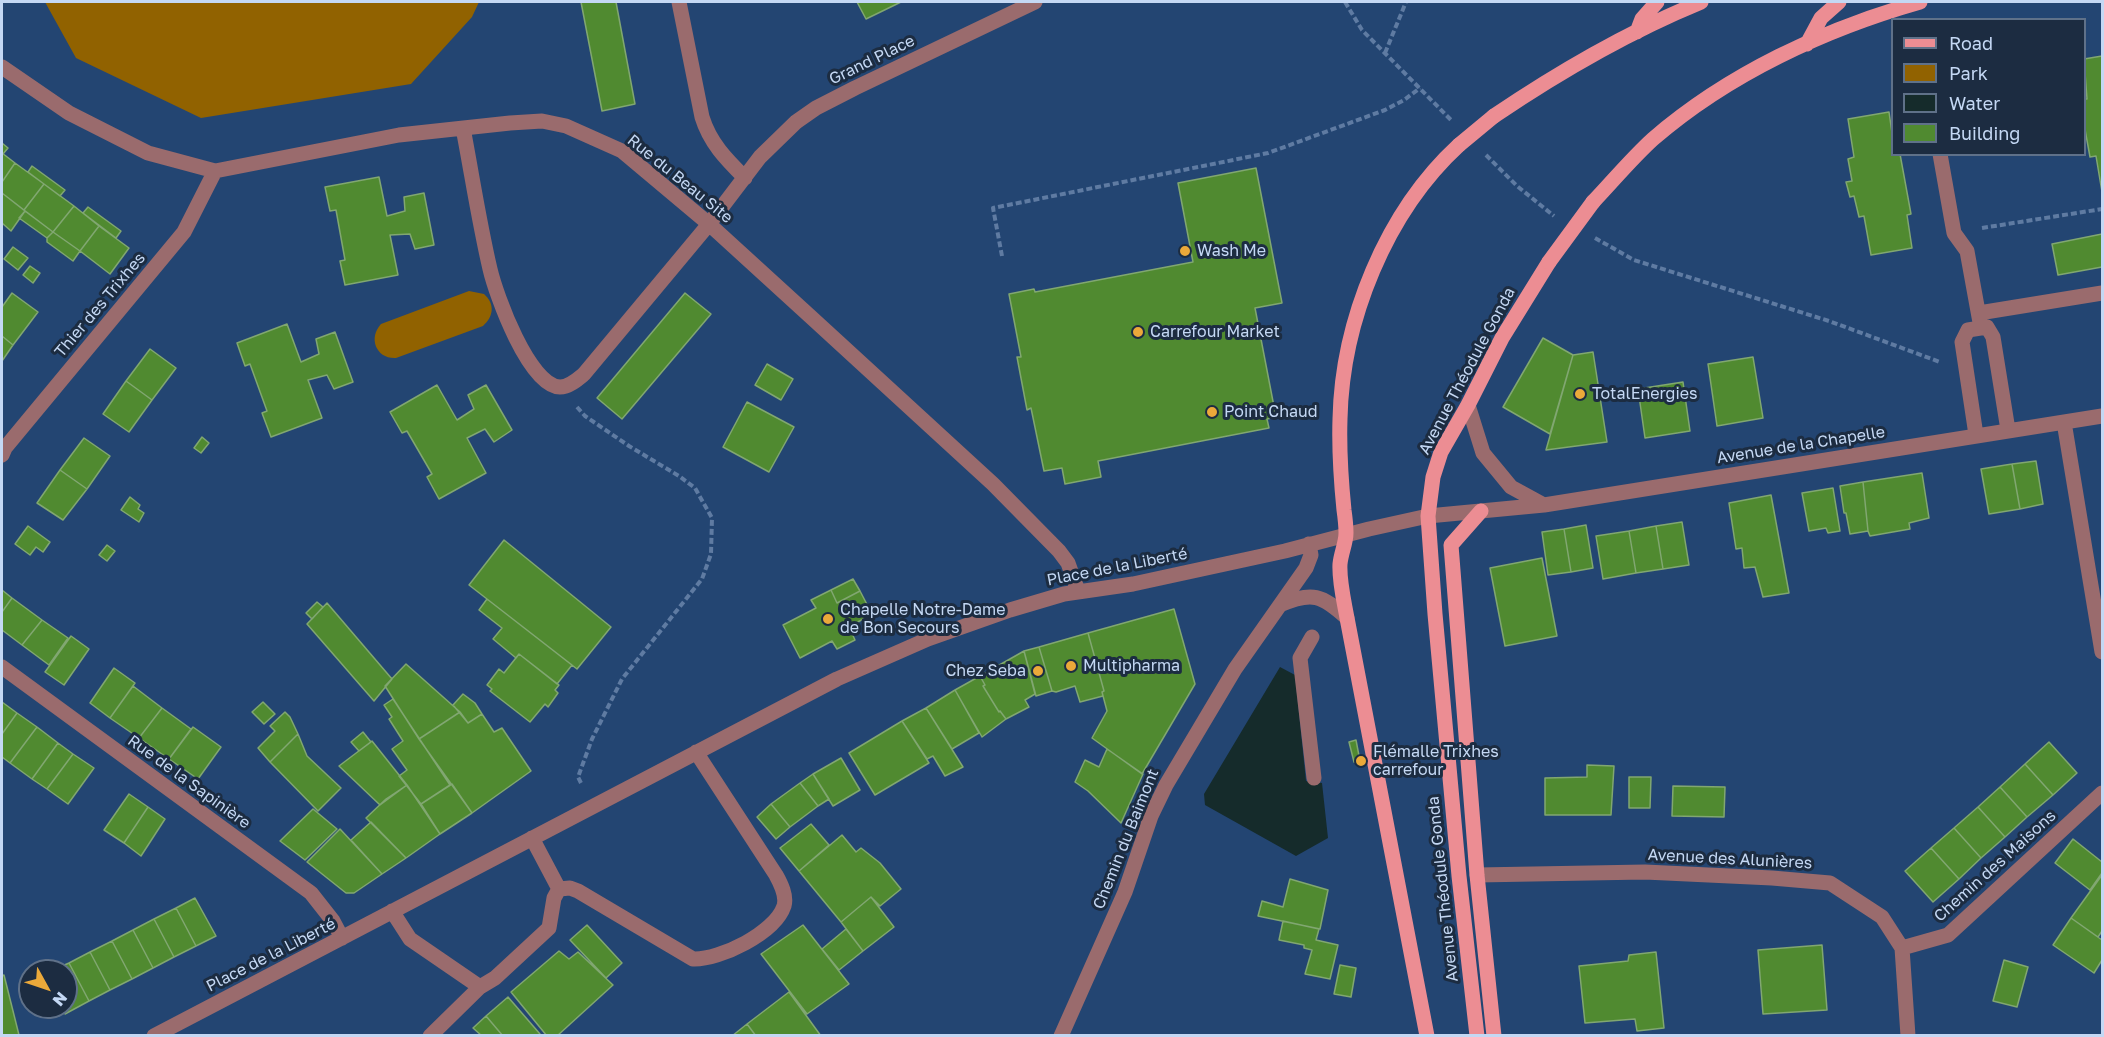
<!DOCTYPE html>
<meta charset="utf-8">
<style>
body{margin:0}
#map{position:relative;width:2104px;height:1037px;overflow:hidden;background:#234572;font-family:"Golos Text",sans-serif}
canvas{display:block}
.frame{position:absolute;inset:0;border:3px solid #c4d8f4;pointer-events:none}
.legend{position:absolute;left:1891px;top:18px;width:195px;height:138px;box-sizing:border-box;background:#1c2c41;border:2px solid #5f7189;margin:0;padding:8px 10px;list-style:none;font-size:18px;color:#c4d8f4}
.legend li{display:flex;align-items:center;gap:12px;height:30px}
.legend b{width:30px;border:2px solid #5f7189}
.north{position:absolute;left:18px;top:959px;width:60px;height:60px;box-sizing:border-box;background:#1c2c41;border:2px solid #5f7189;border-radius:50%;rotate:130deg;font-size:16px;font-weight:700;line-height:24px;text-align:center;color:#c4d8f4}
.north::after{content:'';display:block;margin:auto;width:21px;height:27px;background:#eba93a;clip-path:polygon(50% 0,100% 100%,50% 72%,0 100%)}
</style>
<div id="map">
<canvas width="2104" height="1037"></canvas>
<div class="frame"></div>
<ul class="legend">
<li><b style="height:8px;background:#ec8d93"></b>Road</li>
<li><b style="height:16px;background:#916200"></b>Park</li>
<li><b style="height:16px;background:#152b2b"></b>Water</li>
<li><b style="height:16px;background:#508a30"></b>Building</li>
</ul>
<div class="north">N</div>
</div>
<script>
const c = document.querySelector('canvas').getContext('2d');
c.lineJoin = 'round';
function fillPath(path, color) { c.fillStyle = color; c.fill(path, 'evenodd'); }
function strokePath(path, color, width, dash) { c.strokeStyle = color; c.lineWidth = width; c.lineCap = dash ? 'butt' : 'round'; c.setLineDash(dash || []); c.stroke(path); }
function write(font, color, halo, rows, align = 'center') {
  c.font = font + ' "Golos Text",sans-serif'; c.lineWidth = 6; c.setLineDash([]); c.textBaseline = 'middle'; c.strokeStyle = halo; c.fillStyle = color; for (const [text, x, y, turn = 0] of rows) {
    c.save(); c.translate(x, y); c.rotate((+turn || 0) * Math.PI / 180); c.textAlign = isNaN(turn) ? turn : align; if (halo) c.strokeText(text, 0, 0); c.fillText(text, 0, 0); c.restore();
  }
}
const green = new Path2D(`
 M45,2H479L472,17L411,84L201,118L76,58Z
 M469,291L484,294C495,304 494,316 483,326L396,358C376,359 368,338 381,324Z`);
const water = new Path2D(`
 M1280,667L1295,675L1306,781L1322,783L1328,838L1296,856L1205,805L1204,794Z`);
const building = new Path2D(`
 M581,2H616L635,104L602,111Z
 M857,2H901L866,19Z
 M2102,56V192L2096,156L2090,157L2084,124V99H2087L2084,59Z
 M1889,112L1892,133V154H1900L1911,214L1907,215L1912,248L1871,255L1864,216L1859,217L1854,196L1850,197L1846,182L1852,181L1848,159L1854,157L1848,119Z
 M2,143L8,148L3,154L2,153Z
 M2,153L15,163L2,182Z
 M15,163L44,184L24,210L2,193V182Z
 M32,166L65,190L60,196L28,172Z
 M1256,168L1282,303L1255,308L1276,417L1267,419L1269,428L1098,461L1101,477L1065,484L1062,468L1044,471L1031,408L1027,410L1017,357H1021L1009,294L1034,289L1035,292L1193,262L1178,183Z
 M379,177L387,216L405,211L404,197L424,193L434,245L415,249L410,234L390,235L398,275L345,285L340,261L345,260L336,210L330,211L325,187Z
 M44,184L74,206L53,232L24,210Z
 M2,193L25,211L11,231L2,223Z
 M74,206L99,226L80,251L53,232Z
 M88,207L121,231L116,238L83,213Z
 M25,211L53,232L47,238L19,218Z
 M99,226L129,248L110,274L80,251Z
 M53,232L80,251L73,261L47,242V238Z
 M2102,234V267L2058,275L2052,244Z
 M13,247L28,258L18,270L4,259Z
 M30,266L40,273L33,283L23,275Z
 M12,293L38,312L13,345L2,336V307Z
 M685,293L711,314L622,419L597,398Z
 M287,324L301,362L319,354L316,339L335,332L353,382L334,389L327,375L308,380L322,418L271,437L262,413L267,411L250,364L245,366L237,343Z
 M2,336L13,345L2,361Z
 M1543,338L1573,355L1550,434L1503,407Z
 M150,349L176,368L152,400L126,381Z
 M1593,352L1607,442L1546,450L1573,355Z
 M1753,357L1763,418L1717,426L1708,364Z
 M767,364L793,379L781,400L755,385Z
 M126,381L152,400L129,432L103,414Z
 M1683,382L1690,431L1645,438L1638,389Z
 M437,385L457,420L474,409L468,395L486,385L512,430L494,442L485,429L467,438L486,473L439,499L427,477L432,474L407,431L402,433L390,412Z
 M747,402L794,427L769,472L723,447Z
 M202,437L209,443L201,453L194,448Z
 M84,438L110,456L87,489L60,470Z
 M2036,461L2043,504L2020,509L2012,464Z
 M2012,464L2020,509L1989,514L1981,469Z
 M60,470L87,489L63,520L37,503Z
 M1922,473L1929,518L1909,523L1910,529L1870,536L1868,531L1863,482Z
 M1863,482L1868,531L1850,534L1846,513H1844L1840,486Z
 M1833,488L1840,531L1828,533L1826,528L1809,531L1802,493Z
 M1771,495L1789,593L1763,597L1755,567L1744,568L1742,548L1736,549L1729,503Z
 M130,497L140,505L138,509L144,513L139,522L121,510Z
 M1682,522L1689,565L1663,569L1656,526Z
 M1586,525L1593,568L1571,572L1564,529Z
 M28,526L50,542L43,552L36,547L30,555L15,544Z
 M1656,526L1663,569L1636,573L1629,531Z
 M1564,529L1571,572L1548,575L1542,532Z
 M1629,531L1636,573L1603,579L1596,536Z
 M504,540L611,627L577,669L469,585Z
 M107,545L115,551L107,561L99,555Z
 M1542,558L1557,636L1505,646L1490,568Z
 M853,579L860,591L837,603L831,590Z
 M2,590L12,598L2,612Z
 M831,590L837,603L860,591L872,614L849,627L855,640L837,649L832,641L800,658L783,625L816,608L811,600Z
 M12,598L42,620L22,645L2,630V612Z
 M487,599L572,665L557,684L519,654L516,658L493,639L502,628L479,610Z
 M317,602L323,607L312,619L306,613Z
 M327,603L392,679L374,701L307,624Z
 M1174,609L1195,684L1142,774L1092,738L1107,711L1102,692L1104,691L1088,633Z
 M42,620L68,638L49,665L22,645Z
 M1088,633L1104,691L1102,692L1103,696L1080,702L1075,686L1056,692L1052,691L1039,647Z
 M71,636L89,649L64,685L45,672Z
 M1039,647L1052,691L1036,696L1024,651Z
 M1024,651L1035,694L1025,700L1029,707L1006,719L1000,711L999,712L983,686L985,685L980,676Z
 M519,654L559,685L555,690L558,693L548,707L545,704L530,722L490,691L492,689L487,685L499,669L504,673Z
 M406,664L460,712L419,739L385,686Z
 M114,668L135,683L110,718L90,703Z
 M980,676L985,685L983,686L999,712L1000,711L1006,719L982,737L955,690Z
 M133,686L162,708L139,738L110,718Z
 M955,690L979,733L952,749L926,708Z
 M463,694L475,703L482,714L468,723L453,705Z
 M393,699L450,785L421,804L399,776L407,770L392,749L403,741L389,719L392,717L384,705Z
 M2,702L17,713L2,734Z
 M263,702L275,714L264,724L252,712Z
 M162,708L191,729L169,759L139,738Z
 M926,708L963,767L945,776L933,756L927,759L902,721Z
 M285,712L290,717L298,734L270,762L258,748L275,731L270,726Z
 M460,712L468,723L482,714L494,732L502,728L531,771L472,813L419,739Z
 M17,713L37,727L10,763L2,757V734Z
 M902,721L929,763L875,795L849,753Z
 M37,727L58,743L32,779L10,763Z
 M193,727L221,747L198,779L169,759Z
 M363,732L371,742L359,751L351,742Z
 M298,734L307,756L341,788L318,811L270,762Z
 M1356,740L1360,761L1354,762L1349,742Z
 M372,741L407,785L380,805L339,766Z
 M2049,742L2077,773L2053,795L2025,764Z
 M58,743L73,754L47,789L32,779Z
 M1107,749L1143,774L1121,823L1088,791L1075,782L1085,760L1099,767Z
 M73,754L94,768L68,804L47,789Z
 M841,758L860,790L833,806L813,774Z
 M2025,764L2053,795L2027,817L2000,787Z
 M1587,765L1614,766L1611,815H1545V778L1587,777Z
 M813,774L829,799L818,806L800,783Z
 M1629,777H1651L1650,808H1629Z
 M800,783L818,806L790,827L771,804Z
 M452,784L472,813L440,834L421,804Z
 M407,785L440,834L406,858L366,818L386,799Z
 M1673,786L1725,787L1724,817L1672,816Z
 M2000,787L2027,817L2005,837L1978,807Z
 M129,794L148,807L124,843L104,830Z
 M771,804L790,827L776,839L757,817Z
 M148,807L165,819L141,856L124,843Z
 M1978,807L2005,837L1981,858L1954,828Z
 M313,809L337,829L305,860L280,841Z
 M371,822L406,858L382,874L351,840Z
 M811,824L829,845L799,871L780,848Z
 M1954,828L1981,858L1959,879L1931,848Z
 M340,829L382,874L354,893H346L307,862Z
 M842,835L856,852L861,848L880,863L901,889L880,906L871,897L841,922L799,871Z
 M2073,839L2102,862V873L2090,890L2055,863Z
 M1931,848L1959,879L1933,902L1905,871Z
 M2102,875V931L2098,937L2071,918Z
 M1290,879L1328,890L1320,929L1258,916L1262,901L1283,907Z
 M871,897L894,927L863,951L841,922Z
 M195,898L216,936L196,946L176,908Z
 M176,908L196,946L174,957L154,919Z
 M2071,918L2102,940V960L2094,973L2053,945Z
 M154,919L174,957L153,968L133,930Z
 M1283,921L1319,929L1316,940L1338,945L1330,979L1305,974L1312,950L1304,948V945L1279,940Z
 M587,925L622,963L606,978L570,940Z
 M803,925L849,984L807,1014L761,954Z
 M846,929L863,951L839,970L822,949Z
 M133,930L153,968L132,979L112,941Z
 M112,941L132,979L110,990L90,952Z
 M1822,945L1827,1010L1763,1014L1758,950Z
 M559,951L569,959L578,952L613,985L557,1036H547L511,992Z
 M90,952L110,990L89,1001L69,963Z
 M1656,952L1664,1028L1637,1031L1635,1019L1585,1023L1579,966L1628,961L1629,955Z
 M2004,960L2028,967L2017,1007L1993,1001Z
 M69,963L89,1001L65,1014L62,1007H66V971H51Z
 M1340,965L1356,968L1351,997L1334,994Z
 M4,975L19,1035L18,1036H2V976Z
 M789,992L821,1036H756L747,1024Z
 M508,997L540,1034L539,1036H503L486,1016Z
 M486,1016L503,1036H482L473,1028Z
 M747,1024L756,1036H732Z`);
const path = new Path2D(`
 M1345,2L1362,30L1451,120
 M1385,53L1406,2
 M1486,155L1517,186L1554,216
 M1982,228L2102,209
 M1595,238L1634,260L1829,321L1940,362
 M1002,256L993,208L1268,153L1385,110L1404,100L1420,88
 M577,407L585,416L629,446L679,476L695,488L712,518L711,554L702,579L622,679L592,739L578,777L582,785`);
const minor = new Path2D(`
 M679,2L702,117C710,143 726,159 745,178
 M2,67L69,113L148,153L215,171L399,135L510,123L542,121L566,126L622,151L709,224L812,318L993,484L1059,551L1068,563L1078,591
 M463,128C472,175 479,222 490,269C496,295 529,386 560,387C569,387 578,379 584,374L709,224L760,157L796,122L816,108L855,88L1035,2
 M1940,154L1954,233L1967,251L1981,328
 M1979,313L2102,293
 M1468,405L1483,453L1511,487L1544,505
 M2064,422L2102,652
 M1976,435L1962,342L1968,330L1987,327L1993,337L2008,430
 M2,455L5,448L184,232L215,171
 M1280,605C1312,591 1322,595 1347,618
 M1312,637L1300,658L1314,778
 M2,667L311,893L333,921L342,938
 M532,838L559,889
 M1477,875L1645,872L1772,878L1830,883L1882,917L1902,948L1908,1036
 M392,911L410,939L480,987
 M1902,948L1948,935L2102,793
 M154,1036L837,679L928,639L1010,610L1064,594L1133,584L1285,551L1369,529L1428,516L1544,505L2102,416
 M430,1036L480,987L495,978L549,928L554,898L559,889L570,888L578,891L693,959C720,960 775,933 784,906C787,896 781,884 776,875L696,752
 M1061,1036L1125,892L1151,816L1166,785L1235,669L1306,568L1311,555L1309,544`);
const major = new Path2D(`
 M1637,32L1642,19L1657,2
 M1807,44L1821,18L1839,2
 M1494,116C1559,72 1628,32 1701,2
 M1593,202C1613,181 1632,158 1653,139C1728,74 1825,29 1920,2
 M1481,511L1451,545L1477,875L1494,1036
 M1427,1036L1347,618C1344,601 1339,581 1340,564C1341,553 1346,543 1346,533C1346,525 1345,517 1344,510C1341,480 1339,449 1340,419C1342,321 1386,212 1459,145
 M1477,1036L1459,876L1435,614L1428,516L1433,477L1441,452L1468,405L1502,338L1549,262`);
const majorBridge = new Path2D(`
 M1459,145L1494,116
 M1549,262L1593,202`);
const markers = [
 [1185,251,6,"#eba93a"],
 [1138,332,6,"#eba93a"],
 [1580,394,6,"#eba93a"],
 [1212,412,6,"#eba93a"],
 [828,619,6,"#eba93a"],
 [1071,666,6,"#eba93a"],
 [1038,671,6,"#eba93a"],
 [1361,761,6,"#eba93a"]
];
const streetNames = [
 ["Grand Place",872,60,-26],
 ["Rue du Beau Site",680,179,39],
 ["Thier des Trixhes",100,305,-50],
 ["Avenue Théodule Gonda",1467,371,-62],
 ["Avenue de la Chapelle",1801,445,-9],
 ["Place de la Liberté",1117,567,-11],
 ["Rue de la Sapinière",189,782,36],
 ["Chemin du Baimont",1126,839,-68],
 ["Avenue des Alunières",1730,859,3],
 ["Chemin des Maisons",1995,866,-42],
 ["Avenue Théodule Gonda",1443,889,-96],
 ["Place de la Liberté",271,955,-27]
];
const poiNames = [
 ["Wash Me",1197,251],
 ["Carrefour Market",1150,332],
 ["TotalEnergies",1592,394],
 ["Point Chaud",1224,412],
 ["Chapelle Notre-Dame",840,610],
 ["de Bon Secours",840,628],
 ["Multipharma",1083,666],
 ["Chez Seba",1026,671,"right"],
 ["Flémalle Trixhes",1373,752],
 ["carrefour",1373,770]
];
fillPath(green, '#916200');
fillPath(water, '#152b2b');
fillPath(building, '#508a30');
strokePath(building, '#81a771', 1.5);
strokePath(path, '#5f7ba2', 4, [6, 3]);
strokePath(minor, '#9a6b6d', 15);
strokePath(major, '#ec8d93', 15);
strokePath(majorBridge, '#ec8d93', 15);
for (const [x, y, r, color] of markers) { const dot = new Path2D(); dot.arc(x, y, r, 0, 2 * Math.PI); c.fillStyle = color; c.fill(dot); strokePath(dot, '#1c2c41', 2); }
write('16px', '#c4d8f4', '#1c2c41', streetNames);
write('16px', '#c4d8f4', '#1c2c41', poiNames, 'left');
</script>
